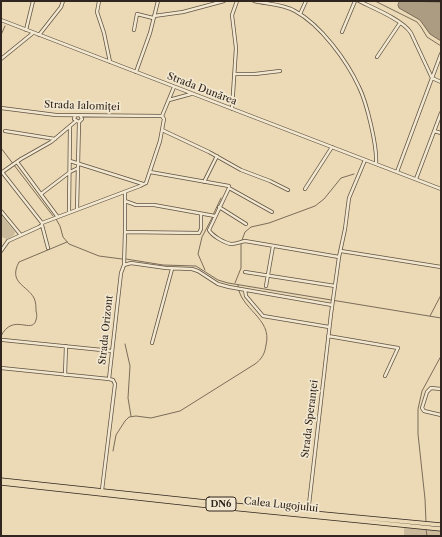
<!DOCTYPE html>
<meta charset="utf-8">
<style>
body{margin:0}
#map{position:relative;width:442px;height:537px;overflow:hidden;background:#ebdab5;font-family:"Libre Caslon Text",serif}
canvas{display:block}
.frame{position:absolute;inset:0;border:2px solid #31251f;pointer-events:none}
</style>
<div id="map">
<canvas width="442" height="537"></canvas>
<div class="frame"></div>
</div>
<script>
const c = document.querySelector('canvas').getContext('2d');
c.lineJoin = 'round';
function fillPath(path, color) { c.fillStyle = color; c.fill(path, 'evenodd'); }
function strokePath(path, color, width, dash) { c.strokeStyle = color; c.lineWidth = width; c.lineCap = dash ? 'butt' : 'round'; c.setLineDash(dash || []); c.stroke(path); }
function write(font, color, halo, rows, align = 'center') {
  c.font = font + ' "Libre Caslon Text",serif'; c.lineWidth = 3.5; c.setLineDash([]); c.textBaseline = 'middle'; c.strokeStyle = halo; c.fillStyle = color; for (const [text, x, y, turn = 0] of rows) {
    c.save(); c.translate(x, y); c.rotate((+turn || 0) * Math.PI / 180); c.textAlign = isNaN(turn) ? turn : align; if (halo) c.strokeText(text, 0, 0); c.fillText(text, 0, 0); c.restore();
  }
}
const green = new Path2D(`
 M1,215L15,232L14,235L6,240L5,238L1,237Z
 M425,522L441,524V536H404V523Z`);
const water = new Path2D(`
 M400,1L441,2V41L430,34L420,20L399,8L398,5Z`);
const stream = new Path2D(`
 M375,1L417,22L421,27L427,37L441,46
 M1,35L5,26
 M1,148L53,216
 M213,215L221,198
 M56,219L60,226L63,237L69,244L99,256L122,259
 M242,240L245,232L251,227L269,223L315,206L324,199L341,178L354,174
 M126,259L163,265L196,266L218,280L228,283L441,318
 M205,270L198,254L202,237L212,218
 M235,283L241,268V244
 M430,316L441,295
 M1,336C13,312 32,335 36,320C37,317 37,314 36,311C36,307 36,302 34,298C27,285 8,283 19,262L67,242
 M125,344L130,366L128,398L131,416
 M113,451L116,435L125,421L129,417L136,416L151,418L180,411L255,364C262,359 265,353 266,345C273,318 239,309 238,285
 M426,522L425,499L418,434V409L422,391L441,356
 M426,529L427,536`);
const minor = new Path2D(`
 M99,1L97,12L104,33L110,62
 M254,1C267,4 283,4 295,11C321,25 347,61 359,87C365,99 368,112 371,125C374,138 377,151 376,164
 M359,1C373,8 403,20 411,33L432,78L441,82
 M300,14L306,1
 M154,16L183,12L224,1
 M1,20L441,189
 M26,30L33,1
 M134,30L137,14L153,18
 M342,32L355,1
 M39,35L61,7L63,1
 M377,57L400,23
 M1,59L33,33
 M136,72L150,33L158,1
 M235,74H255L280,71
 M169,100L191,94
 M1,108L56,115L162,116
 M232,109L236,48L232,15L237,1
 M75,116L74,119L79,122L82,119L80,115
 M162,130L209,152L241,170L270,181L288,190
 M5,131L55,139
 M434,131L441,133
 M70,161L143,184
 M17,162L57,216
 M2,172L42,223
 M150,172L229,186V188L209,230C212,236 225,243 231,244C236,244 240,242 245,241L339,257
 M397,172L441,54
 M1,173L21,159L51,142L76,121
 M416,179L441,113
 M204,182L217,156
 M229,188L272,212
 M305,189L332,147
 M41,194L70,172L78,168
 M125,201L136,205H154L215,216
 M219,207L246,224
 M77,209L79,122
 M1,211L20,234
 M69,212L70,126
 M42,225L48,248
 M125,232L199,233L201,229V214
 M1,251L8,241L39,227L42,225V223L140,186L146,183L160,141L164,119L162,116L174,87
 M341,251L441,267
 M124,265L131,263L166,268L192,269L198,271L218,284L229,287L332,305
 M245,272L335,286
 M266,286L273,246
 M245,290L246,296L263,316L329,327
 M328,336L398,348L385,376
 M3,340L112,351
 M152,343L172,269
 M1,368L109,379
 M65,375L66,346
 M441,389L431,388L427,392L422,408L424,411L441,415
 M102,490L115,384L113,380L109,379L121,273L124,265L125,232V192
 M308,513L331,314L339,257L345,229L349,198L365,160`);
const major = new Path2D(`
 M1,480L281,510L441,525
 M1,483L210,506L441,529`);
const shields = [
 [221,504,30]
];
const shieldNames = [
 ["DN6",221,504]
];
const streetNames = [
 ["Strada Dunărea",202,89,21],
 ["Strada Ialomiței",82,106,2],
 ["Strada Orizont",106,330,-84],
 ["Strada Speranței",310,419,-83],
 ["Calea Lugojului",281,505,6]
];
fillPath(green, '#cbbb9c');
fillPath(water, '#ac9c82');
strokePath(water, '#7b6c5a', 1);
strokePath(stream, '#7b6c5a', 1);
strokePath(minor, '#605244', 4);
strokePath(major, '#31251f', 5);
strokePath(minor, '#f2e7cf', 2.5);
strokePath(major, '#ebdab5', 3.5);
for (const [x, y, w] of shields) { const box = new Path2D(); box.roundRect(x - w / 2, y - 7, w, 14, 3); c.fillStyle = '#f2e7cf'; c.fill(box); strokePath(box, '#31251f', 1); }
write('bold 9px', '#31251f', null, shieldNames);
write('10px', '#31251f', '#f2e7cf', streetNames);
</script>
